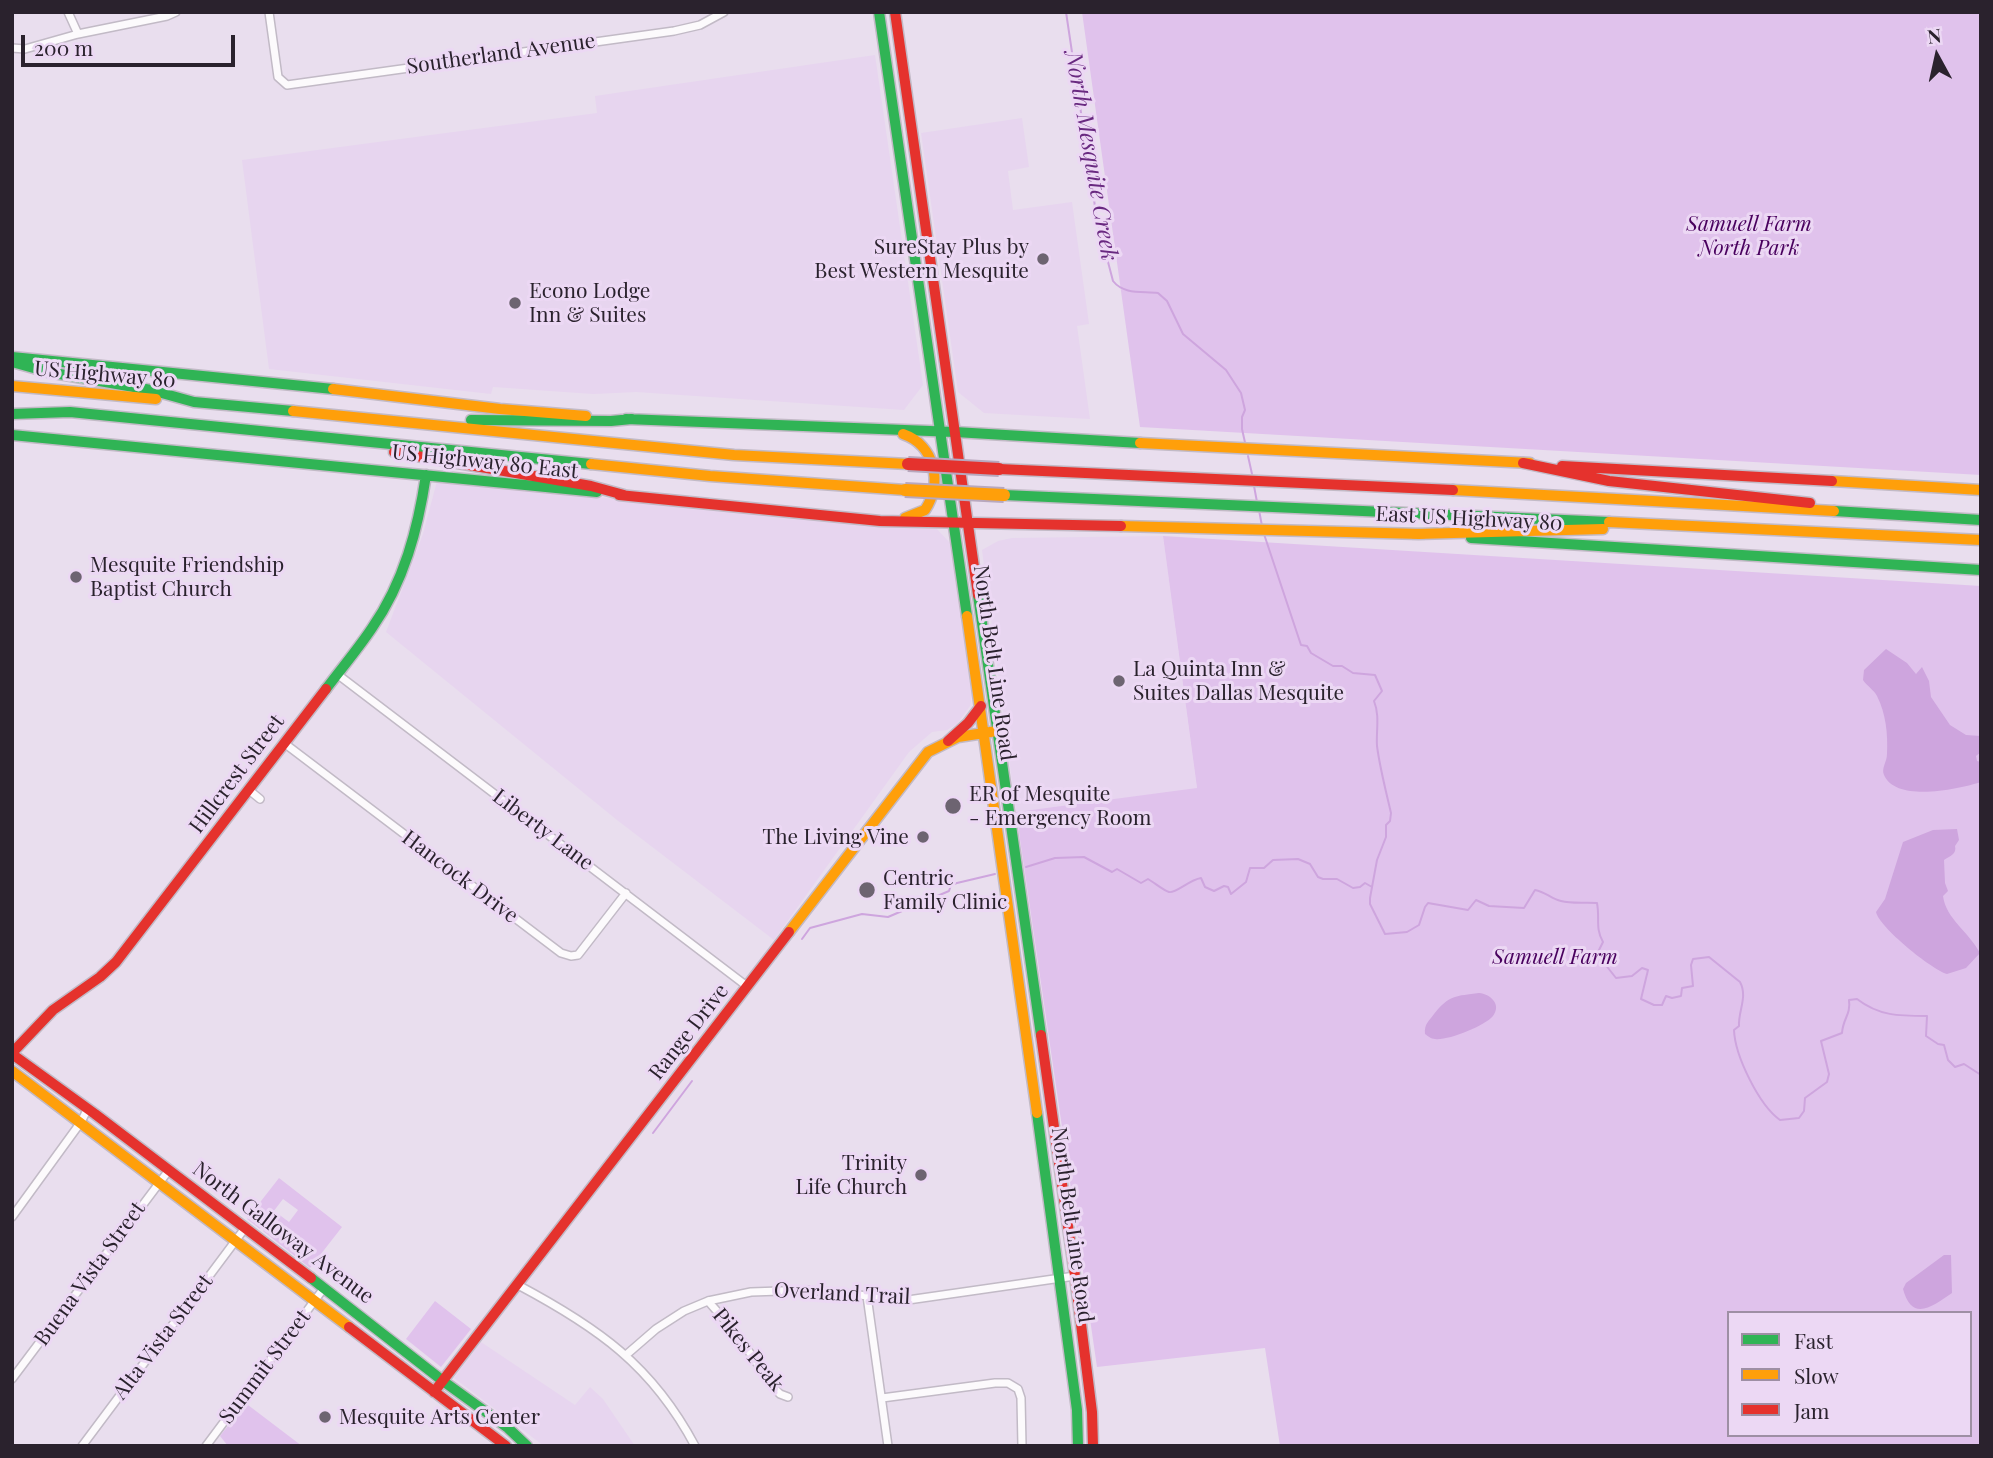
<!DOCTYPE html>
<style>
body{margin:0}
#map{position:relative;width:1993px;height:1458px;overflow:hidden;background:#e9deee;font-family:"Playfair Display",serif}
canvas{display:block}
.frame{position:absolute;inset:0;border:14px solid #2a222d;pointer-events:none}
.legend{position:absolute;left:1727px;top:1311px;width:245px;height:126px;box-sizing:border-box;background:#ecd8f4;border:2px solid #9e8fa4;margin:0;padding:9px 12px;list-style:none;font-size:21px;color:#2a222d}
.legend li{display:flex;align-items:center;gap:14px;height:35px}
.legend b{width:35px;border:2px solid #9e8fa4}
.north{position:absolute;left:1902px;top:21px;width:70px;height:70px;-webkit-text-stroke:5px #ecd8f4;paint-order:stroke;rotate:352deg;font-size:19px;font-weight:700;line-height:28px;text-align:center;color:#2a222d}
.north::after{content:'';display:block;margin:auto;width:24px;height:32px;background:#2a222d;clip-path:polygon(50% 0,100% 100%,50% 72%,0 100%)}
.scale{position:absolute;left:21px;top:35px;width:214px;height:32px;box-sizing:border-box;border:4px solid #2a222d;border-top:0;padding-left:9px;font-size:21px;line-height:24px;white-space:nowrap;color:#2a222d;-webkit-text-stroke:5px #ecd8f4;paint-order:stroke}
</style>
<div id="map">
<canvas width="1993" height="1458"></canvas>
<div class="frame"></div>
<ul class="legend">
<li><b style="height:9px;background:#30b455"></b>Fast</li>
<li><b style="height:9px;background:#ff9f0a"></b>Slow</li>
<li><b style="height:9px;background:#e5322d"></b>Jam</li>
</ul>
<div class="north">N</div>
<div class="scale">200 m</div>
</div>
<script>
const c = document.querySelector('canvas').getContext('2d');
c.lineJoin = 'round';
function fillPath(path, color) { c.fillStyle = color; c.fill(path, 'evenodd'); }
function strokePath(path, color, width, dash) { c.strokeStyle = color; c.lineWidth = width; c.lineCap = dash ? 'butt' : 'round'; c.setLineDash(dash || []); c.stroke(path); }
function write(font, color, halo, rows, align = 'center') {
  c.font = font + ' "Playfair Display",serif'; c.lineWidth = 6; c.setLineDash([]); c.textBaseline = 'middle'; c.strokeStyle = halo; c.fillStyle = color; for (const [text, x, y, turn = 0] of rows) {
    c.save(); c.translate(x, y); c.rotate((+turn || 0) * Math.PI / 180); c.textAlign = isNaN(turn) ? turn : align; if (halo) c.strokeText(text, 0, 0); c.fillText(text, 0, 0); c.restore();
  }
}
const built = new Path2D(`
 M875,55L923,385L904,410L636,392L593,394L493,387L491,394L269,369L242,160L597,113L595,96Z
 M1022,118L1029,167L1008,171L1013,210L1072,202L1089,324L1077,326L1090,419L984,413L958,392L921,133Z
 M437,481L795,517L936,528L950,543L972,695L970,706L957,724L947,730L932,732L909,752L774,940L617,820L386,632L423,534Z
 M1163,536L1197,789L1016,812L982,550L998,541L1012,538Z
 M481,1342L575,1405L590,1387L603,1399L635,1446H544L454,1378Z`);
const green = new Path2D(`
 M1082,12H1981V475L1140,427Z
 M1163,536L1981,586V1446H1280L1265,1348L1097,1367L1016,812L1197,788ZM1729,1313H1970V1435H1729Z
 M279,1178L342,1227L310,1268L263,1231L277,1213L289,1222L298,1210L283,1199L260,1229L247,1219Z
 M435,1301L471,1329L441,1367L406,1339Z
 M245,1404L248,1405L302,1446H228L220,1436Z`);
const water = new Path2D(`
 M1886,649L1907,663L1916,674L1922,667L1929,681L1931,697L1950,725L1966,735L1981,736V752L1976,756L1977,761L1981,762V782C1959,789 1896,803 1884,775C1881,768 1887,762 1887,754C1888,734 1886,714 1877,696C1874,690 1867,686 1863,680L1864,670Z
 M1957,829L1959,840L1955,846C1957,854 1950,856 1944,860L1945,883L1948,891L1943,896C1946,919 1969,932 1980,953L1966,968L1947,974C1931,969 1879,927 1876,912L1885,899L1903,842L1933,830Z
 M1479,993C1490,994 1502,1004 1493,1016C1485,1026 1447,1041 1435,1039C1431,1039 1428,1036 1425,1034C1424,1024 1429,1021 1434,1014C1449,995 1456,996 1479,993Z
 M1944,1255H1951L1952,1293C1933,1306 1912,1323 1903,1289L1906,1283Z`);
const stream = new Path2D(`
 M1066,12L1097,220L1113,281C1124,295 1143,291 1158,293L1167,301L1183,334L1226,370L1241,393L1245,410L1242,417V429L1246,447
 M1248,456L1252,474
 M1254,486L1257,502
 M1259,510L1262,526
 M1264,534L1301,645L1307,646L1311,653L1333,666H1342L1353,673L1375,675L1382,691L1374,701C1380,716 1376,730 1377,746C1380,769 1386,791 1391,813L1390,821L1386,825V837L1377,860L1370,898V904L1385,934L1407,932L1419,925L1425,907L1428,903L1468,910L1476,900L1489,906L1524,908L1535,890C1546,892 1551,899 1561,901C1572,904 1586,902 1597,903C1600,919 1595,928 1603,942L1597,954L1616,978L1632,976L1642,968L1648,970L1641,999L1654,1005H1662L1666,996L1672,998L1681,996L1682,988L1693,986L1691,965L1693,959L1709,957L1740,982C1748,997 1738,1011 1739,1026L1734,1030C1735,1056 1759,1105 1780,1120L1799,1118L1804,1111L1805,1098L1827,1082L1829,1074L1821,1041L1842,1033C1843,1018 1851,1015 1849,1000L1857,999C1879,1016 1899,1016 1927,1016L1926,1036L1938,1044L1944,1045L1948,1060L1955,1067L1964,1064L1981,1075
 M1026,867L1055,858L1084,857L1112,872L1117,869L1141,883L1148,879C1155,883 1163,890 1169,892C1175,894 1189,880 1201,878L1205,887L1214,891L1224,886L1228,887L1231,894L1246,882L1250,868H1264L1273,860L1298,859L1310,864L1318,877L1323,879H1337L1353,888L1360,887L1365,883L1372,887
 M802,939L810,928L862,914L888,917L949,891L951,885L957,883L995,874
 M653,1133L692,1081`);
const street = new Path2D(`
 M68,12L78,34
 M269,12L278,77L287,85L674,31L700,25L724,12
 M12,48L25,49L78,34L167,16L176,12
 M337,674L748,987
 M284,743L561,953L571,956L578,955L626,893
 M249,790L260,799
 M12,1217L81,1122L88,1108
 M518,1285C597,1327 652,1365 695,1446
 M867,1296L888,1446
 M708,1301L737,1334L773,1387L780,1394L788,1397
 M626,1355L656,1329L684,1311L708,1301L751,1292L809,1290L908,1300L1075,1276
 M12,1379L169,1170
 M882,1398L995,1383H1008L1018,1389L1021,1398L1022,1446
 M82,1446L245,1228
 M206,1446L324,1288`);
const fast = new Path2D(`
 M879,12L967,616
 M12,357L333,389
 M12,362L48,372L151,390L194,402L293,411
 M12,414L70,412L591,464
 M626,419L955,432L1140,443
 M471,420L611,421L632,419
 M12,435L597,492
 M1004,495L1609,522
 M1834,511L1981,520
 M1471,538L1981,570
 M978,595L1041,1035
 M326,689C341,669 358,649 372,628C404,582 418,529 426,475
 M1037,1113L1077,1410L1078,1446
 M311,1278L443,1381L508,1428L527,1446`);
const slow = new Path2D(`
 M12,386L156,399
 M333,389L500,409L586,416
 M293,411L734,455L908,464
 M903,434C935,445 943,483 925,510L905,518
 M1140,443L1530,463
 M591,464L710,476L905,490
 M1832,481L1981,490
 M1453,490L1834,511
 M1609,522L1981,540
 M1121,526L1421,534
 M1416,534L1603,529
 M967,616L1037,1113
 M789,932L928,752L958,737L997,731
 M12,1071L349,1327`);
const jam = new Path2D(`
 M895,12L978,595
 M394,452L591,486L624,495
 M1523,463L1609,481L1810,503
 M1562,466L1832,481
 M999,469L1453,490
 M619,495L880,521L1121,526
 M948,741L968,723L981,706
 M1041,1035L1075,1276L1092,1412L1093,1446
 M12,1053L53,1010L100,977L116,962L326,689
 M12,1054L95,1114L311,1278
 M349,1327L506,1446
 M434,1392L789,932`);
const slowBridge = new Path2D(`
 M905,490L1004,495`);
const jamBridge = new Path2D(`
 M908,464L999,469`);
const markers = [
 [1043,259,7,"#6d6471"],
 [515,303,7,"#6d6471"],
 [76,577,7,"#6d6471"],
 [1119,681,7,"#6d6471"],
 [953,806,9,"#6d6471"],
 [923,837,7,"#6d6471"],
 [867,890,9,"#6d6471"],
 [921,1175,7,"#6d6471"],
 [325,1417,7,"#6d6471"]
];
const streetNames = [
 ["Southerland Avenue",501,54,-8],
 ["US Highway 80",105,375,5],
 ["US Highway 80 East",485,462,6],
 ["East US Highway 80",1469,519,3],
 ["North Belt Line Road",994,663,82],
 ["Hillcrest Street",237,774,-53],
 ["Liberty Lane",543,830,37],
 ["Hancock Drive",460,877,37],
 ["Range Drive",689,1032,-52],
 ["North Belt Line Road",1072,1225,82],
 ["North Galloway Avenue",283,1233,37],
 ["Buena Vista Street",90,1274,-54],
 ["Overland Trail",842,1294,3],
 ["Alta Vista Street",163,1337,-53],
 ["Pikes Peak",748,1350,51],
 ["Summit Street",265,1367,-53]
];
const parkNames = [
 ["Samuell Farm",1749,224],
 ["North Park",1749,248],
 ["Samuell Farm",1555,957]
];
const poiNames = [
 ["SureStay Plus by",1029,247,"right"],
 ["Best Western Mesquite",1029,271,"right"],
 ["Econo Lodge",529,291],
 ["Inn & Suites",529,315],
 ["Mesquite Friendship",90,565],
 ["Baptist Church",90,589],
 ["La Quinta Inn &",1133,669],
 ["Suites Dallas Mesquite",1133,693],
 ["ER of Mesquite",969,794],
 ["- Emergency Room",969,818],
 ["The Living Vine",909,837,"right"],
 ["Centric",883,878],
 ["Family Clinic",883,902],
 ["Trinity",907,1163,"right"],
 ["Life Church",907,1187,"right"],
 ["Mesquite Arts Center",339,1417]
];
const waterNames = [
 ["North Mesquite Creek",1091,156,80]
];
fillPath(built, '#e7d5ef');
fillPath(green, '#e0c2ec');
fillPath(water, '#cea5de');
strokePath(stream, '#cea5de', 2);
strokePath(street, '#c2bac6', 10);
strokePath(fast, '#c2bac6', 13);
strokePath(slow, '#c2bac6', 13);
strokePath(jam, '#c2bac6', 13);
strokePath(street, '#fcfafc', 7);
strokePath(fast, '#30b455', 10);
strokePath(slow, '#ff9f0a', 10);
strokePath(jam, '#e5322d', 10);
strokePath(slowBridge, '#b8a8be', 16, []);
strokePath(jamBridge, '#b8a8be', 16, []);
strokePath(slowBridge, '#ff9f0a', 12);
strokePath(jamBridge, '#e5322d', 12);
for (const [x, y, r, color] of markers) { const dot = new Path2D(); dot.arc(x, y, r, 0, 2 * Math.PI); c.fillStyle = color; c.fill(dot); strokePath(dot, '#ecd8f4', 2.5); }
write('21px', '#2a222d', '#ecd8f4', streetNames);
write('italic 21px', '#49005e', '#ecd8f4', parkNames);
write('21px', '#2a222d', '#ecd8f4', poiNames, 'left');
write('italic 23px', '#692980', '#ecd8f4', waterNames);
</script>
